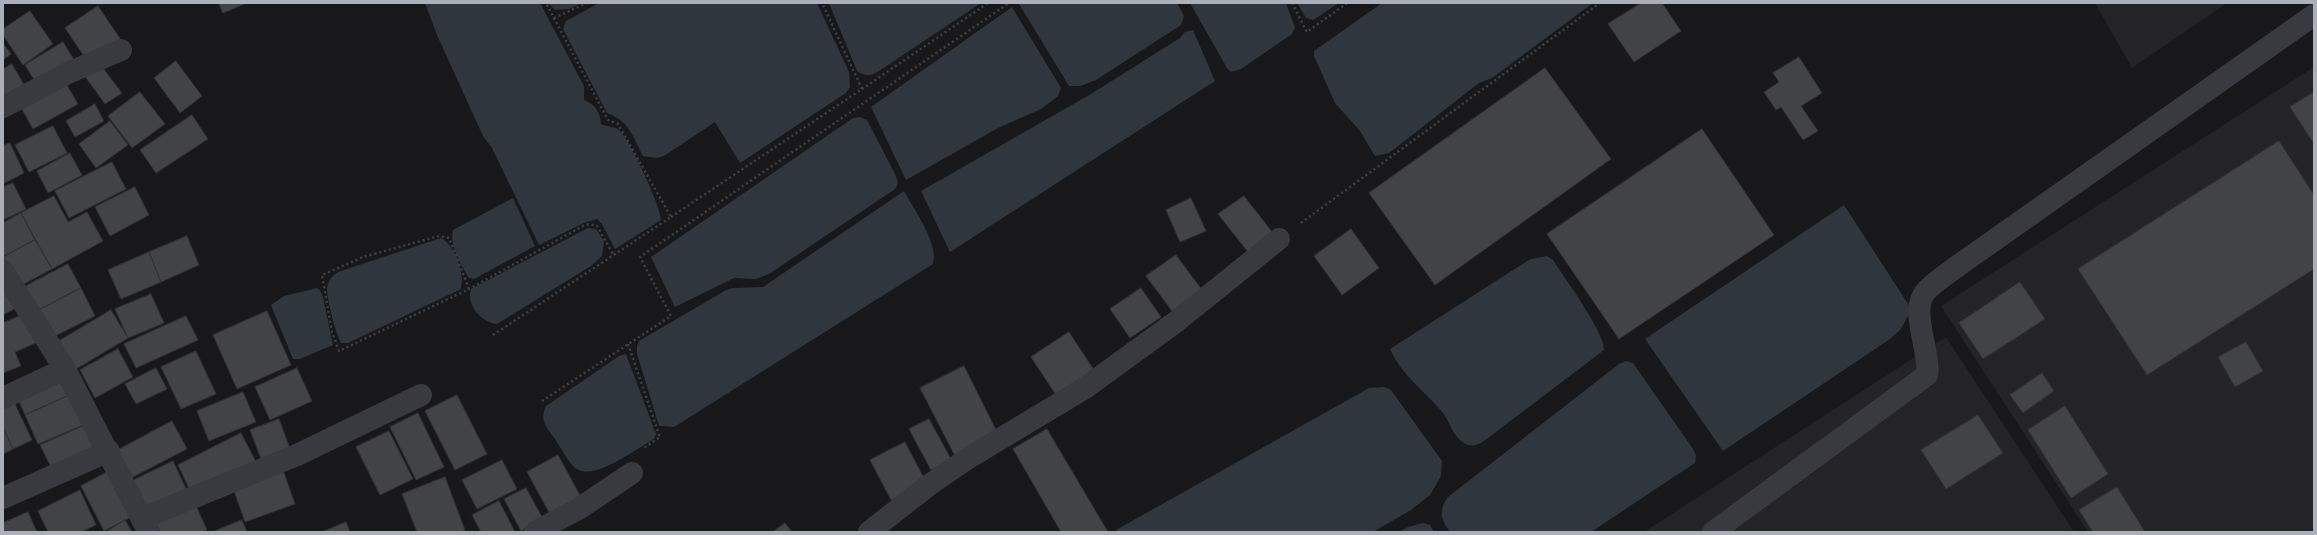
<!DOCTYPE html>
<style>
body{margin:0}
#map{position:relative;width:2317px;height:535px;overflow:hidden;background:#18181a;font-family:Rubik,sans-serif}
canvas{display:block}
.frame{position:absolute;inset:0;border:4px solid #abafb9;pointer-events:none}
</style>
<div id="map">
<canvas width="2317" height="535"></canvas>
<div class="frame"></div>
</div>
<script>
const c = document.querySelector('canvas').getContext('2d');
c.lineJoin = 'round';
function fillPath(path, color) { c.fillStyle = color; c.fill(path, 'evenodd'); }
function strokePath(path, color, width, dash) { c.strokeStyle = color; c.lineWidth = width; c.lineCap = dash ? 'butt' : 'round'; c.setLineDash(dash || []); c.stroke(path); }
const built = new Path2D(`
 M2095,3H2227L2132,68Z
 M2314,67V532H2088L1941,306Z
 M1946,337L2074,532H1644Z`);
const water = new Path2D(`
 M425,3H540L584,86V100C595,104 600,112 601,124C607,127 615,126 620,131C630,141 661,206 661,220L615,249L602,224L597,219L584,223L539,245L492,148L483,136L437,35Z
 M548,3H582L569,9L555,10Z
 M599,3H817L849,72L850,87L846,93L740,163L715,122L664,156L657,158L643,156C632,135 630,122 607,113L563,29L566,21Z
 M829,3H981L876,73C868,76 864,76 857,71Z
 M1021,3H1177L1184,16L1181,25L1096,80L1080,86H1069L1019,4Z
 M1190,3H1286L1295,28L1292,34L1241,69L1231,72L1227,68Z
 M1297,3H1339L1313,20L1306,18Z
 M1382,3H1593L1492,78L1479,83L1389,153L1375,156L1360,131L1335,103L1314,56V51Z
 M1012,7L1061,88L1058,96L1041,109L998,128L906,180L871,107Z
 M1193,30L1215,81L950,252L921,191L1091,94L1180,38L1185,32Z
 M860,117L867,120L896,176L898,183L895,189L769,274L756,279L734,278L675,307L651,257L853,118Z
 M904,191C914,210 939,243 933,264L674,427L659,426L637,354V346L639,341L726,290L733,288L763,287Z
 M513,198L535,246L474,279L469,278C461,266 449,244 453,230Z
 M1844,205L1912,310L1900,330L1890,339L1723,451L1645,339Z
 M588,228L596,229L604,241L602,256L591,266L497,324C481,322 466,305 471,289Z
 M441,238C455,245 465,274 461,289L348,343H341C335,331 328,304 327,290C327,282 332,276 338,272Z
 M1547,256L1553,260C1565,279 1604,331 1604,350L1484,441C1478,445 1470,448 1464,443C1453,437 1450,422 1443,413C1424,390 1402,376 1390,349L1524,263L1531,259Z
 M317,288L320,290L323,297L333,345L300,359H293L271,305L284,296Z
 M626,354L656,434L654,439C637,448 591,484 574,467C567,460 561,448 555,439C547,428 539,420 546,406L619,356Z
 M1626,361L1633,363L1693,449L1696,455L1695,463L1591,532H1450C1441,519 1438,511 1448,497L1619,364Z
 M1384,387L1391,390L1442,461L1441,476L1430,495L1411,510L1373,532H1117L1116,530L1369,388Z
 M1423,523L1430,525L1434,532H1399L1408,527Z`);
const building = new Path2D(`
 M219,3H247L223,13Z
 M1641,3H1662L1681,31L1634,62L1608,24Z
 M98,6L121,40L88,62L65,28Z
 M30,11L53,44L23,65L3,35V29Z
 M63,42L76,63L38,86L25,65Z
 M3,43L11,54L3,60Z
 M1799,57L1822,93L1801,106L1818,131L1803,140L1781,107L1776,110L1764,92L1779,82L1773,73Z
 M176,61L202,96L180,113L154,78Z
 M12,64L27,90L3,104V69Z
 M100,64L122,93L105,104L84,75Z
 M1545,68L1611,159L1435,285L1369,193Z
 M64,80L78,104L33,129L19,104Z
 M140,92L165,124L132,148L108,116Z
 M2314,92V144L2290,107Z
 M95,104L104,121L75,137L66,121Z
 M192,115L208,139L156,173L140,150Z
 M110,121L128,145L96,168L79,144Z
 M53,126L67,153L29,172L15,145Z
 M1702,129L1774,235L1619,339L1547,234Z
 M2279,141L2314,195V269L2147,375L2078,269Z
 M10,143L24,173L3,184V146Z
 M70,153L82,175L48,193L37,171Z
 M112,162L126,189L69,218L55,191Z
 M13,183L26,209L3,220V187Z
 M135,187L149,215L110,236L95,207Z
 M54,196L68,222L87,212L103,241L52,269L21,213Z
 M1244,196L1273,233L1248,252L1218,214Z
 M1191,198L1206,231L1180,242L1166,210Z
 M21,213L35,240L3,257V223Z
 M1351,229L1379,268L1342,295L1314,256Z
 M187,236L199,265L161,282L149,252Z
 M35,240L52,269L18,287L3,257Z
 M149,252L161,282L121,299L108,270Z
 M1176,255L1202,290L1172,311L1146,276Z
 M68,264L81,288L35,312L22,288Z
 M2020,282L2045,319L1983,359L1959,323Z
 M3,284L16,308L3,315Z
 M81,288L95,316L49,339L35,312Z
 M1141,288L1161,317L1130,338L1110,309Z
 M151,294L164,323L128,338L115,309Z
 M111,310L128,338L76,369L59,341Z
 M267,311L291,365L237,389L213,335Z
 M25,314L38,342L15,352L21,366L3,373V323Z
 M186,316L198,340L136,368L124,344Z
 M1069,332L1094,370L1056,395L1031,357Z
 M2246,342L2263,371L2235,387L2218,357Z
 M118,349L133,377L95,398L80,370Z
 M196,351L216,394L181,409L161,367Z
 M964,366L998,434L955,456L920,388Z
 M156,368L167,389L136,404L125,384Z
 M297,368L312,401L270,420L255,387Z
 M2042,373L2054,391L2023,413L2010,395Z
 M61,375L70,395L25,415L16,394Z
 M243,392L256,422L209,441L197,411Z
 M70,395L83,425L38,444L25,415Z
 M457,395L487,454L455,470L425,411Z
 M14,402L32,440L13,449L3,427V408Z
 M2065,406L2108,474L2071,498L2028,430Z
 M418,413L444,467L416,480L390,427Z
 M1978,415L2003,453L1946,489L1921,450Z
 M279,419L292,454L263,464L250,430Z
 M929,419L951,459L931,470L909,429Z
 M172,421L187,449L131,478L116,451Z
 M90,423L102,450L53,471L40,445Z
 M3,427L13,449L3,454Z
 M1047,429L1108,532H1061L1013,449Z
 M389,431L413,479L380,495L356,447Z
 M241,433L256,462L192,495L178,465Z
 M905,442L926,482L891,500L870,460Z
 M558,455L582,499L551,516L527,472Z
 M502,460L517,489L477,509L462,480Z
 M173,461L186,489L145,509L132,481Z
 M113,469L137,514L104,531L81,486Z
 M283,470L295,504L245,522L233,488Z
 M445,477L465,530L460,532H417L402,494Z
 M2117,487L2145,532H2093L2079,510Z
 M526,488L543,519L521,531L504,499Z
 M80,490L96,525L81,532H48L38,511Z
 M193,499L207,530L203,532H160L153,517Z
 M499,501L515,532H481L472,515Z
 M28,512L37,532H3V523Z
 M125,520L132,532H106Z
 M242,520L247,532H212Z
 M346,522L350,532H322Z
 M785,523L792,532H773Z`);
const path = new Path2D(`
 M1292,3L1307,32L1347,3
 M554,18L587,3
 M862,89L988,3
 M671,217L862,89L822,3
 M1301,223L1600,3
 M469,289L449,238L439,236L363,257L322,275L332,332L339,351L469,289L583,226L589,224L597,226L613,254
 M493,335L671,217L618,124L608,120L546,3
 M628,344L660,437L644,448
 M542,401L671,316L640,257L1009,3`);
const minor = new Path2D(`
 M3,107L68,73L121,50
 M3,271L65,369L148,531
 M3,398L65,369
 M3,498L109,451
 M143,518L297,455L421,395
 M535,532L580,508L632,473
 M869,532L929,485L970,457L1085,388L1177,321L1279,239
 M1713,532L1927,375C1931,352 1908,309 1927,290C1936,281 1948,273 1959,265L2314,15`);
fillPath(built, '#242427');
fillPath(water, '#2f363d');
fillPath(building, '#424347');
strokePath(building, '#323236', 1);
strokePath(path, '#3f4145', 2.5, [2, 3]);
strokePath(minor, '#393a3f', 22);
</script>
